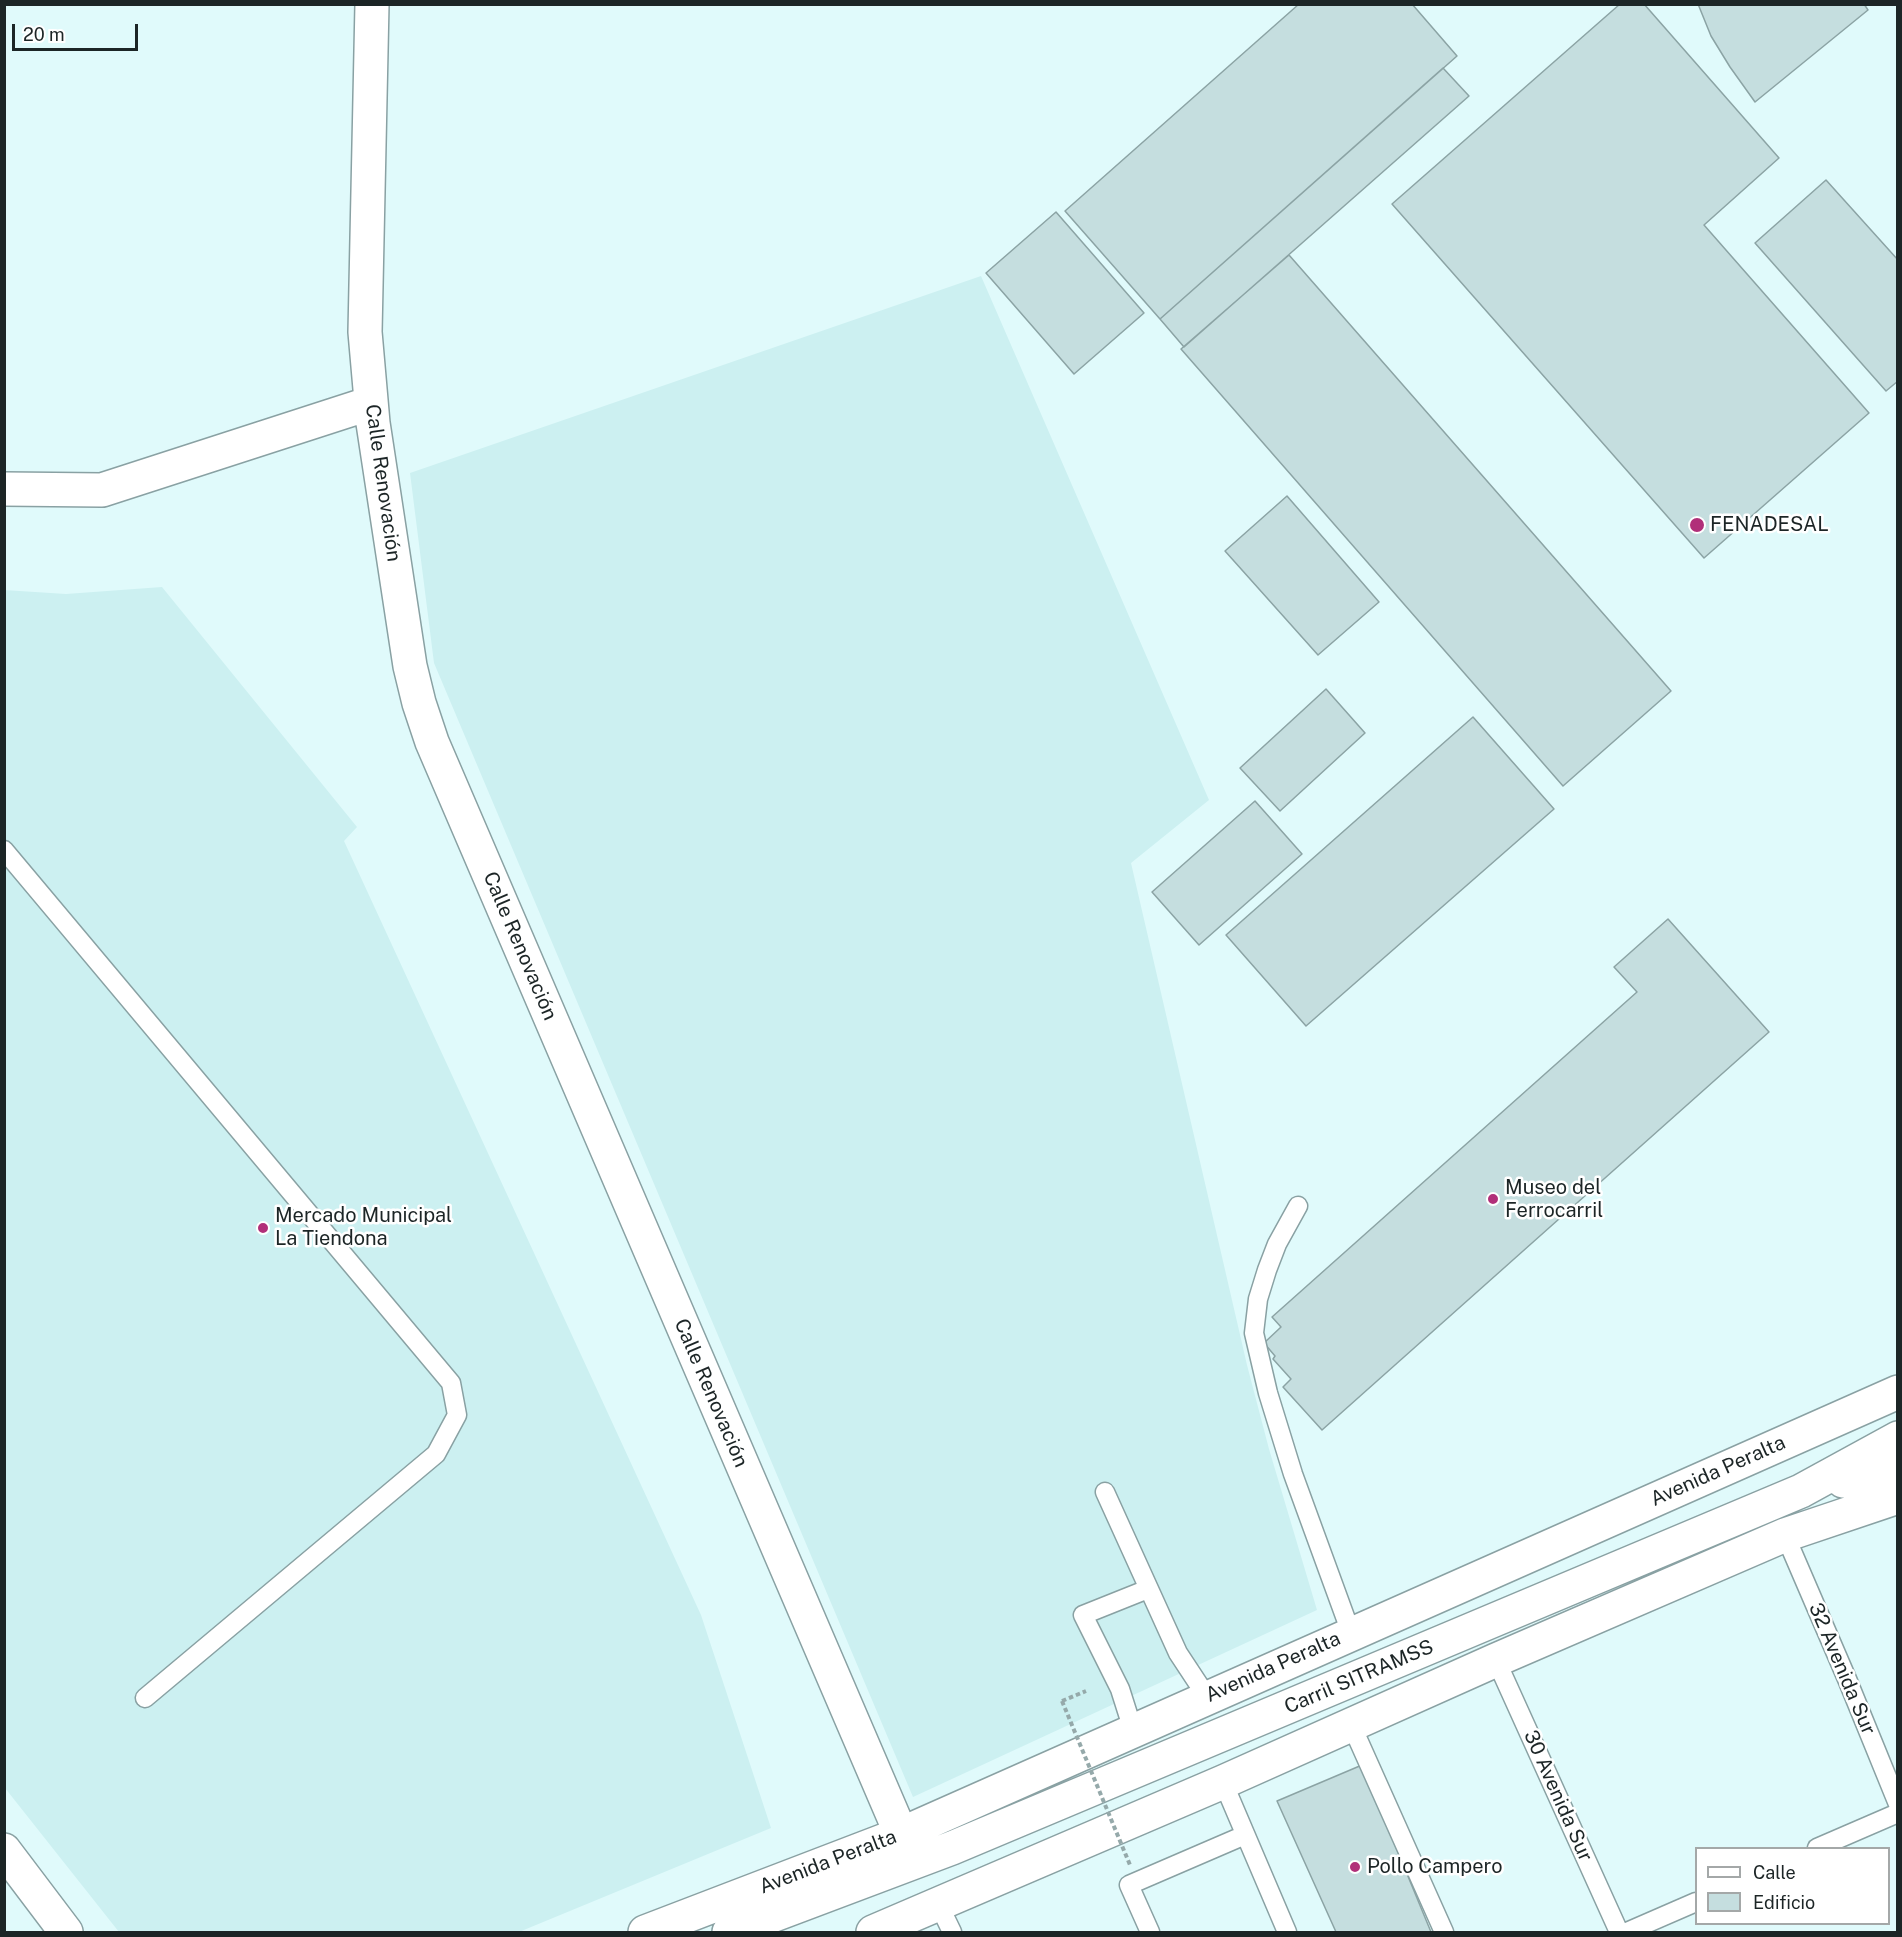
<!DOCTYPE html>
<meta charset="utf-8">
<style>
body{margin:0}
#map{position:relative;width:1902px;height:1937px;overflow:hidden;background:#e0fafb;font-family:"Public Sans",sans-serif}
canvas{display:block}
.frame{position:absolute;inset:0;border:6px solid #1c2526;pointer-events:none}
.legend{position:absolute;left:1695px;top:1847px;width:195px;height:78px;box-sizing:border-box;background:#fff;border:2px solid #a4a8a8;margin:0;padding:8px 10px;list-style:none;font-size:18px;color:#1c2526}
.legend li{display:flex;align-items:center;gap:12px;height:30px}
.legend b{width:30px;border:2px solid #a4a8a8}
.scale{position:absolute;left:12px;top:24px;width:126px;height:27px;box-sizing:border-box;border:3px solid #1c2526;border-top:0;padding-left:8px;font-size:18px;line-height:21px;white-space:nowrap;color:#1c2526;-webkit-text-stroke:4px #fff;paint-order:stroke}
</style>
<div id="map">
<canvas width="1902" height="1937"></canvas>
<div class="frame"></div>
<ul class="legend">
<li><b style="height:8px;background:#fff"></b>Calle</li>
<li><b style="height:16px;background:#c5dedf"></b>Edificio</li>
</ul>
<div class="scale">20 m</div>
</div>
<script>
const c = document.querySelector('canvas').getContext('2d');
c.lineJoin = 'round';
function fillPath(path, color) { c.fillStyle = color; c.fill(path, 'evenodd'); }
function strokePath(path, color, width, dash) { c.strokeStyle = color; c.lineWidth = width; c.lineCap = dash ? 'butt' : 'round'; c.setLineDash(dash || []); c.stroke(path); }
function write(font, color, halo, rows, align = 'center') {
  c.font = font + ' "Public Sans",sans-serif'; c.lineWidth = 5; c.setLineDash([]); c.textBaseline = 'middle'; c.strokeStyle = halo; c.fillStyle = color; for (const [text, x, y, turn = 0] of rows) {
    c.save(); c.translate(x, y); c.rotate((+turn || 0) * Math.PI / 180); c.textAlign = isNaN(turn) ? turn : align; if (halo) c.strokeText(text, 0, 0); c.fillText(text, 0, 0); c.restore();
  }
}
const built = new Path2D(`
 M981,276L1209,800L1131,863L1247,1365L1269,1449L1317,1610L913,1797L434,663L410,473Z
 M162,587L357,827L344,841L701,1615L771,1828L519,1932H119L5,1788L4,590L66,594Z`);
const building = new Path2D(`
 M1299,4H1412L1457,56L1160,319L1065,211Z
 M1620,4H1644L1779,158L1704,225L1869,413L1704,558L1392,204Z
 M1698,4H1864L1868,10L1755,102L1730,67L1711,36Z
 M1443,68L1469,96L1184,347L1160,319Z
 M1826,180L1898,260V381L1886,391L1755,243Z
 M1056,212L1144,313L1074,374L986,273Z
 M1289,255L1671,691L1563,786L1181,349Z
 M1287,496L1379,602L1318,655L1225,551Z
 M1326,689L1365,733L1280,811L1240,768Z
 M1473,717L1554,809L1306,1026L1226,935Z
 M1255,801L1302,854L1199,945L1152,892Z
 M1668,919L1769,1032L1322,1430L1283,1387L1291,1379L1273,1359L1275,1356L1264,1343L1281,1327L1272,1317L1637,992L1614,967Z
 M1362,1765L1431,1932H1336L1277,1801Z`);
const path = new Path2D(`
 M1062,1701L1086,1691`);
const service = new Path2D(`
 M4,850L451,1383L457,1415L436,1454L145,1698
 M1298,1206L1277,1244L1267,1270L1258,1299L1254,1333L1268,1393L1293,1474L1351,1633
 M1105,1492L1178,1653L1207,1697
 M1785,1535L1847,1679L1898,1804
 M1496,1660L1619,1932
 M1351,1724L1444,1932
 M1133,1730L1120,1689L1083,1615L1148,1589
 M1223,1782L1287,1932
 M1817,1848L1898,1813
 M939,1905L952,1932
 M1150,1932L1129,1885L1245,1835
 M1627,1932L1696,1902`);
const minor = new Path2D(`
 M372,4L365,332L373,423L410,666L419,703L432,742L901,1834
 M4,489L102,490L371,403`);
const primary = new Path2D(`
 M1843,1481L1898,1467
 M4,1850L66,1932
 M645,1932L901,1834L1898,1392
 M729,1932L952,1848L1801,1491L1898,1438
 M873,1932L1223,1782L1496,1660L1785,1535L1898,1497`);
const pathBridge = new Path2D(`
 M1062,1701L1130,1865`);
const markers = [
 [1697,525,8,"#b12f79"],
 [1493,1199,6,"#b12f79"],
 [263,1228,6,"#b12f79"],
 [1355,1867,6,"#b12f79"]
];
const streetNames = [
 ["Calle Renovación",383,483,82],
 ["Calle Renovación",520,946,67],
 ["Calle Renovación",711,1393,67],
 ["Avenida Peralta",1718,1471,-24],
 ["Avenida Peralta",1273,1667,-24],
 ["32 Avenida Sur",1842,1669,67],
 ["Carril SITRAMSS",1359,1677,-23],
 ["30 Avenida Sur",1558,1796,66],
 ["Avenida Peralta",828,1862,-21]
];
const poiNames = [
 ["FENADESAL",1710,525],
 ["Museo del",1505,1188],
 ["Ferrocarril",1505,1211],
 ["Mercado Municipal",275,1216],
 ["La Tiendona",275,1239],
 ["Pollo Campero",1367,1867]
];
fillPath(built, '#ccf0f1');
fillPath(building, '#c5dedf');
strokePath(building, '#8ba3a4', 1.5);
strokePath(service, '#89a1a3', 21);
strokePath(minor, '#89a1a3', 36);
strokePath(primary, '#89a1a3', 36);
strokePath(path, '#95a9aa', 4, [4.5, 3]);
strokePath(service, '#fff', 18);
strokePath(minor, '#fff', 33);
strokePath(primary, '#fff', 33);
strokePath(pathBridge, '#95a9aa', 4, [4.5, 3]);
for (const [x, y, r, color] of markers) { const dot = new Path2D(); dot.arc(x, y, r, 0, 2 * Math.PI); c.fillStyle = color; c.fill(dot); strokePath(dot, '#fff', 2); }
write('20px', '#1c2526', '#fff', streetNames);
write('20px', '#1c2526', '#fff', poiNames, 'left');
</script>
